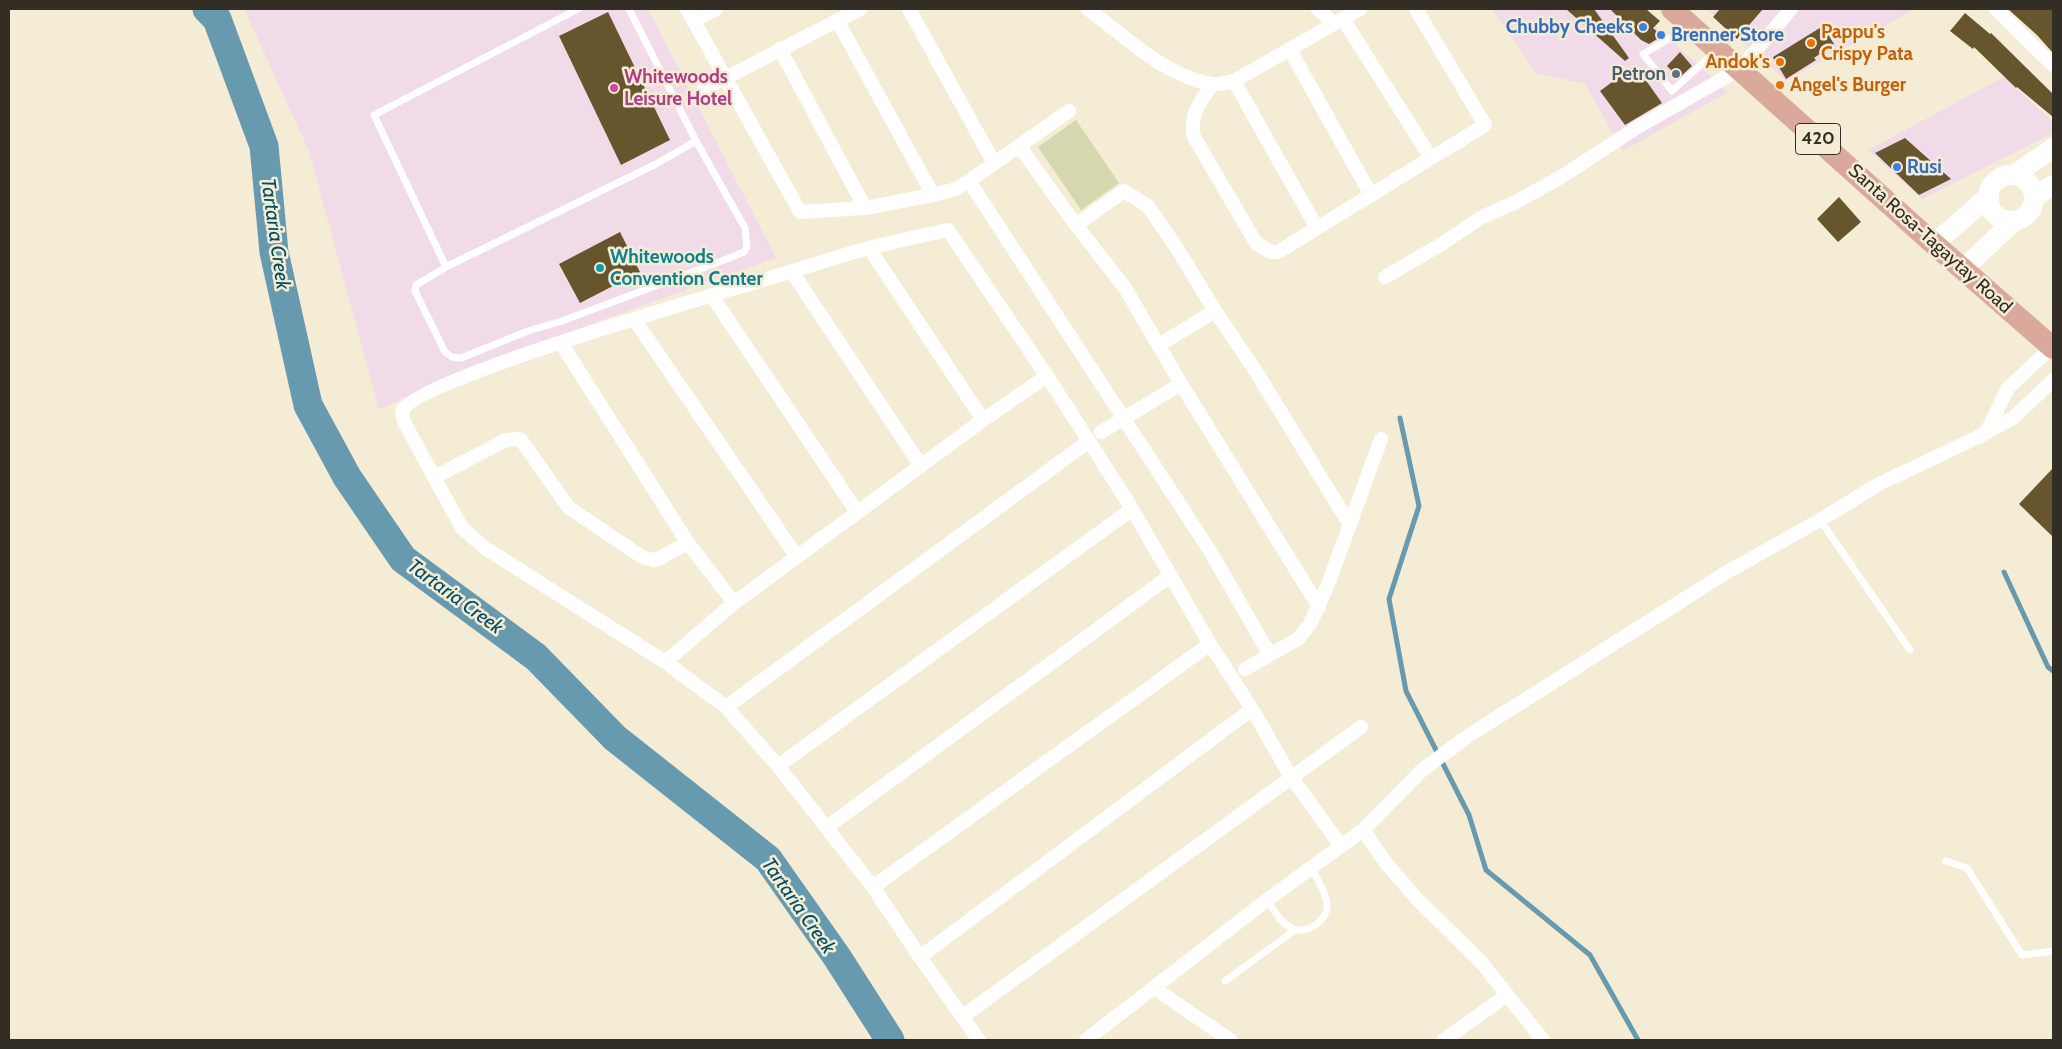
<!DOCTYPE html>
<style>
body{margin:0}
#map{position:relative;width:2062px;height:1049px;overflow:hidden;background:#f5ecd6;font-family:Cabin,sans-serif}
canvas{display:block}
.frame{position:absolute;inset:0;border:10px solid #322e26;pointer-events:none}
</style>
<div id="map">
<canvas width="2062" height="1049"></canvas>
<div class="frame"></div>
</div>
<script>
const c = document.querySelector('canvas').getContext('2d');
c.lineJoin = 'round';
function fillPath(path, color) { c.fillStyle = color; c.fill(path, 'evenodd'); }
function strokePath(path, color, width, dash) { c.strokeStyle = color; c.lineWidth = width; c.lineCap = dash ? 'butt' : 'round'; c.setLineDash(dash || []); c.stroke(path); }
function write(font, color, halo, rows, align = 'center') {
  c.font = font + ' Cabin,sans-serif'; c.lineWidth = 5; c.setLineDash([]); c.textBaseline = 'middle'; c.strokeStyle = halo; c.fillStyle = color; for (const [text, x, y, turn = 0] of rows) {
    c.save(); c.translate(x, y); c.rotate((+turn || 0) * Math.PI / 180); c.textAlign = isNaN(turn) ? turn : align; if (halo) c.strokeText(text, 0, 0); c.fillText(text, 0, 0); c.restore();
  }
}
const commercial = new Path2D(`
 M244,9H648L776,258L460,371L379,410L309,151Z
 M1492,9H1636L1728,92L1623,151L1585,84L1536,73Z
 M1707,9H1914L1786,81Z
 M2004,77L2053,122V133L1922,199L1868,150Z`);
const green = new Path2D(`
 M1076,120L1119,183L1081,210L1038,147Z`);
const stream = new Path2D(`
 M1400,418L1419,506L1389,599L1406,691L1469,815L1486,870L1590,955L1638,1040
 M2004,572L2048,667L2053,671`);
const river = new Path2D(`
 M207,9L217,19L264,146L274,252L308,405L347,477L403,559L536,657L615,738L768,859L837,957L890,1040`);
const building = new Path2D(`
 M1566,9H1594L1629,58L1625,61Z
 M1610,9H1646L1660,21L1653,28L1662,36L1649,44L1641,40Z
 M1720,9H1763L1737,39L1713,17Z
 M2008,9H2053V53L2037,35Z
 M608,12L670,140L621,165L559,36Z
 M1965,13L1990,34L1991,33L2053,94V117L2017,87L2016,88L1974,47L1973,49L1950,31Z
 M1823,26L1834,44L1814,58L1816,60L1786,79L1773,57Z
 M1680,52L1692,66L1679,78L1667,66Z
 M1635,65L1662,103L1625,125L1600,91Z
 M1905,138L1951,179L1919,195L1875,153Z
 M1839,197L1861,222L1838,242L1817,219Z
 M620,232L640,272L580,303L559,264Z
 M2053,468V537L2019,504Z`);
const lane = new Path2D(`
 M629,9L696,141L745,228L747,247L744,252L727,259L562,321L528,331L461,358L452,357L445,352L415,291L416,285L446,267L656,164L696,141
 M1689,27L1643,54L1672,91L1716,51
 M446,267L374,115L578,9
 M1820,520L1910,650
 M1946,861L1967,868L2022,955L2053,951
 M1267,900C1274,910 1281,924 1293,929C1307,935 1330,919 1327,903C1325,891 1317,878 1311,868
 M1225,981L1295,930`);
const street = new Path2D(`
 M687,9L800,212L865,208L933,195L956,189L969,181L1069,111
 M909,9L994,163
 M1088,9C1126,37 1163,75 1211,84C1218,85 1227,82 1234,81L1360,9
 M1318,9L1334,24
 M1996,9L2053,65
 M1343,19L1431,158
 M837,20L933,195
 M693,21L716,9
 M780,49L865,208
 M1290,50L1371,195
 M1234,81L1317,228
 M1213,84C1200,101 1189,116 1194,137L1256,243L1271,252H1278L1485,125L1416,9
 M704,89L860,9
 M1020,147L1076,225L1125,288L1181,384L1319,607
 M969,181L1210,551L1270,655
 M1076,225L1124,191L1148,206L1178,250L1215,311L1255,370L1350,525
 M869,248L983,420
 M792,272L921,466
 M1385,277L1440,245L1482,217L1514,203L1561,177L1636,128L1740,69L1791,9
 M712,296L857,512
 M634,319L797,557
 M561,343L688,543L734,603
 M1159,345L1215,311
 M1987,431L2008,388L2052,347
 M1101,432L1181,384
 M435,477L506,440L520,439L527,448L568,507L642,557L654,560L658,559L688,543
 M665,662L734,603L983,420L1047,376
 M1245,669L1298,639L1310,624L1327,587L1381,439
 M726,707L1089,441
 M778,766L1132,509
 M827,827L1170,576
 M1363,830L1386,863L1417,899L1481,962L1543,1040
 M873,887L1210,644
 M920,957L1252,709
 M1154,988L1230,1040
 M962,1017L1361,727
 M979,1040L920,957L873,887L778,766L726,707L665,662L485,548L462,528L404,422L402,411C418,379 721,293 773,277C805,268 837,256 870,248C896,241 922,236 948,230L1047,376L1089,441L1132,509L1210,644L1252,709L1291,777L1341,846
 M1086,1040L1267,900L1363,830L1422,770L1468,736L1727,572L1820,520L1879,484L1978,437L2013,418L2053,380
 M1444,1040L1507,995`);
const secondary = new Path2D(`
 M2014,175L2053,148
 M1988 198a23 23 0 1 1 46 0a23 23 0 1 1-46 0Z
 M2034,197L2053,185
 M1934,244L1989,196
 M1963,269L2014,221`);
const primary = new Path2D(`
 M1672,9L1934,244L2053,348`);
const markers = [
 [1643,27,5,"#3f7fe0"],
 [1661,35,5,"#3f7fe0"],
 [1811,43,5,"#e8710a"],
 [1780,62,5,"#e8710a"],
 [1676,74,5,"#5c6f8a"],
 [1780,85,5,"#e8710a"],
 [614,88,5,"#d1479c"],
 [1897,167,5,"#3f7fe0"],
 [600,268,5,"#0f9aa8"]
];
const shields = [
 [1818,139,45]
];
const shieldNames = [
 ["420",1818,139]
];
const shopNames = [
 ["Chubby Cheeks",1633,27,"right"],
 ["Brenner Store",1671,35],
 ["Rusi",1907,167]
];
const foodNames = [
 ["Pappu's",1821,32],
 ["Crispy Pata",1821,54],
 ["Andok's",1770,62,"right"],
 ["Angel's Burger",1790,85]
];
const serviceNames = [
 ["Petron",1666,74]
];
const hotelNames = [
 ["Whitewoods",624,77],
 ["Leisure Hotel",624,99]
];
const streetNames = [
 ["Santa Rosa-Tagaytay Road",1930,239,42]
];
const cultureNames = [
 ["Whitewoods",610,257],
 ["Convention Center",610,279]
];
const waterNames = [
 ["Tartaria Creek",275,234,82],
 ["Tartaria Creek",455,597,36],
 ["Tartaria Creek",798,906,55]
];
fillPath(commercial, '#f1dbe8');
fillPath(green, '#d5d8af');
strokePath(stream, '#689aaf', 5);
strokePath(river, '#689aaf', 29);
fillPath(building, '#66552d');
strokePath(lane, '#fff', 7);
strokePath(street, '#fff', 14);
strokePath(secondary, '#fff', 20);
strokePath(primary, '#daa99b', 22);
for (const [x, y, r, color] of markers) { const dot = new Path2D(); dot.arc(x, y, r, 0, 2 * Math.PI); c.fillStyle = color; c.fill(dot); strokePath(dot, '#f5ecd6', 2); }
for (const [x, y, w] of shields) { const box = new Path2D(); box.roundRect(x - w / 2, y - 15.5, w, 31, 4); c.fillStyle = '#f5ecd6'; c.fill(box); strokePath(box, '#322e26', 1); }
write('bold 18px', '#322e26', null, shieldNames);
write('bold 19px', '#366cbe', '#f5ecd6', shopNames, 'left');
write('bold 19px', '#c56008', '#f5ecd6', foodNames, 'left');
write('bold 19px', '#4e5e75', '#f5ecd6', serviceNames, 'right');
write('bold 19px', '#b23c85', '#f5ecd6', hotelNames, 'left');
write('19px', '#322e26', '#f5ecd6', streetNames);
write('bold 19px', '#0d838f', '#f5ecd6', cultureNames, 'left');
write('italic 20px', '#014c62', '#f5ecd6', waterNames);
</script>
